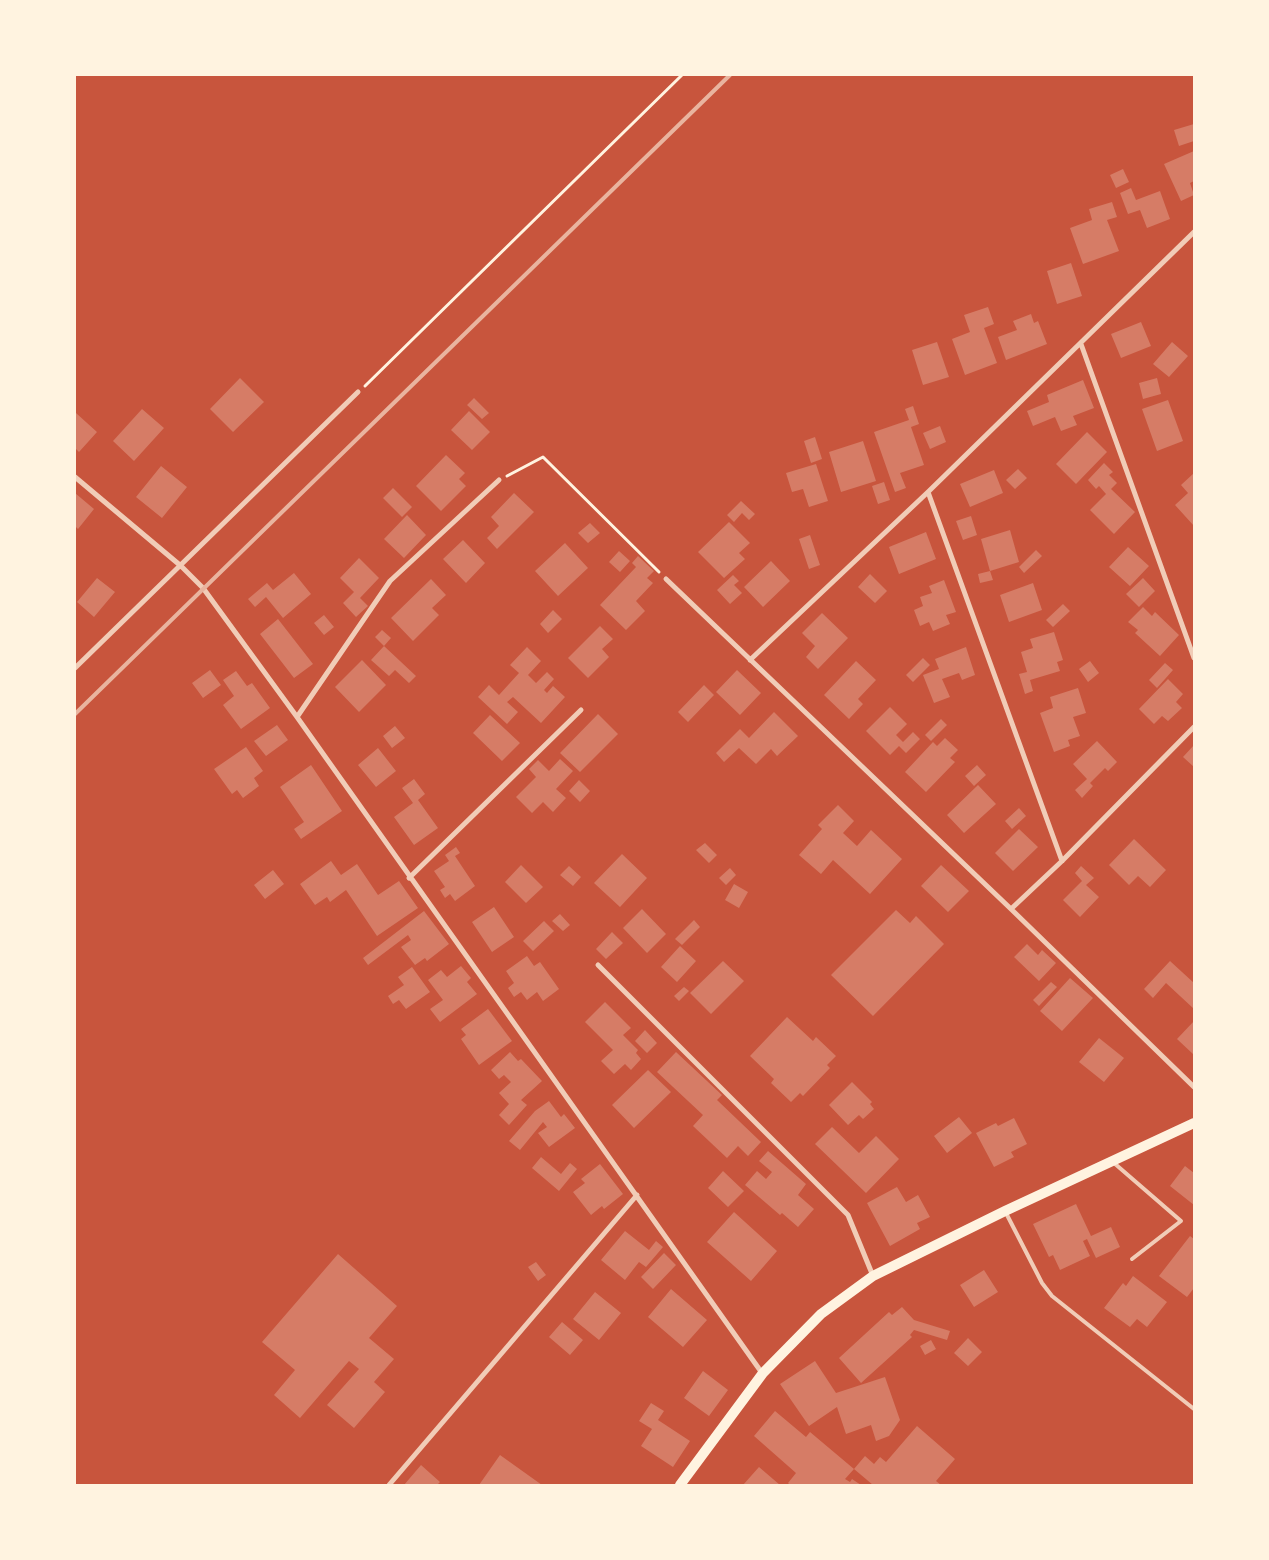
<!DOCTYPE html>
<style>
body{margin:0}
#map{position:relative;width:1269px;height:1560px;overflow:hidden;background:#c8553d;font-family:Helvetica,sans-serif}
canvas{display:block}
.frame{position:absolute;inset:0;border:76px solid #fff3e0;pointer-events:none}
</style>
<div id="map">
<canvas width="1269" height="1560"></canvas>
<div class="frame"></div>
</div>
<script>
const c = document.querySelector('canvas').getContext('2d');
c.lineJoin = 'round';
function fillPath(path, color) { c.fillStyle = color; c.fill(path, 'evenodd'); }
function strokePath(path, color, width, dash) { c.strokeStyle = color; c.lineWidth = width; c.lineCap = dash ? 'butt' : 'round'; c.setLineDash(dash || []); c.stroke(path); }
const building = new Path2D(`
 M1194,124V141L1179,146L1174,130Z
 M1194,151V181L1190,183L1194,195L1181,201L1164,164Z
 M1123,169L1129,182L1116,188L1110,175Z
 M1131,188L1136,200L1160,191L1170,219L1147,228L1140,210L1128,214L1120,193Z
 M1112,202L1117,217L1107,220L1119,251L1083,264L1070,228L1092,220L1089,209Z
 M1071,263L1082,296L1057,304L1047,271Z
 M988,307L994,324L984,328L997,363L965,375L952,339L970,332L964,315Z
 M1031,314L1034,323L1038,321L1047,344L1006,360L998,337L1017,330L1013,321Z
 M1141,322L1151,346L1121,358L1111,334Z
 M937,342L949,377L923,385L912,350Z
 M1172,342L1188,356L1169,377L1153,364Z
 M240,378L264,402L233,432L210,409Z
 M1157,378L1161,394L1143,399L1139,383Z
 M1083,380L1094,408L1073,416L1077,425L1061,431L1055,417L1033,426L1027,411L1049,402L1047,395Z
 M474,398L489,413L482,419L467,405Z
 M1168,400L1183,441L1157,451L1142,409Z
 M913,406L919,424L911,427L924,465L900,473L906,488L895,492L874,432L909,420L905,409Z
 M142,409L164,428L134,461L113,441Z
 M469,411L490,432L472,450L451,430Z
 M76,413L97,432L79,452L75,448Z
 M940,426L946,442L930,449L923,433Z
 M1087,432L1107,452L1076,484L1056,464Z
 M815,437L822,459L811,463L804,441Z
 M863,441L876,481L841,492L829,452Z
 M446,455L465,473L459,479L466,486L441,511L416,486Z
 M1104,463L1113,472L1109,475L1117,483L1111,489L1135,512L1114,534L1090,510L1106,494L1099,486L1096,489L1088,480Z
 M816,464L828,501L809,507L803,489L792,492L786,473Z
 M161,466L187,487L162,518L136,497Z
 M1018,469L1027,478L1015,489L1006,480Z
 M994,470L1003,493L970,507L960,484Z
 M1194,473V526L1175,505L1188,493L1181,485Z
 M884,482L890,500L878,504L872,486Z
 M393,488L412,507L402,517L383,498Z
 M75,493L94,509L78,529L75,526Z
 M514,493L534,512L497,549L487,538L499,526L491,517Z
 M741,501L755,514L749,520L742,513L734,522L727,515Z
 M407,515L426,535L404,558L384,539Z
 M971,516L977,535L963,540L956,521Z
 M729,522L750,543L739,553L745,559L724,578L698,552Z
 M590,523L600,533L588,543L578,533Z
 M1010,530L1019,562L990,571L981,539Z
 M926,532L936,559L899,574L889,547Z
 M810,535L820,565L809,569L799,539Z
 M463,540L485,563L466,583L443,559Z
 M565,543L588,568L558,596L535,571Z
 M1128,547L1149,566L1130,586L1109,567Z
 M1036,550L1042,556L1024,573L1019,567Z
 M619,551L630,561L620,572L609,562Z
 M638,556L654,571L647,578L653,583L636,601L645,611L626,630L600,605L636,567L632,563Z
 M359,558L379,578L360,598L368,606L356,617L343,603L354,592L340,578Z
 M771,561L790,581L763,607L744,587Z
 M990,571L993,580L980,583L978,574Z
 M294,573L311,594L283,618L266,597L255,607L248,599L267,583L273,590Z
 M870,574L887,591L875,603L858,587Z
 M733,575L739,581L734,585L742,593L730,604L717,590Z
 M97,578L115,592L94,617L77,602Z
 M1143,578L1155,591L1139,607L1126,594Z
 M431,579L446,595L432,608L439,615L413,641L391,618Z
 M944,580L956,612L946,615L950,624L933,631L929,622L920,626L914,610L923,606L920,597L932,593L929,586Z
 M1033,583L1042,610L1009,622L1000,595Z
 M1063,604L1070,611L1053,627L1046,620Z
 M1143,607L1152,616L1155,612L1179,635L1160,656L1135,633L1138,630L1128,622Z
 M553,610L562,619L548,633L540,624Z
 M822,613L848,638L818,669L806,657L815,646L802,633Z
 M324,615L334,627L324,635L314,623Z
 M278,619L313,664L294,678L260,634Z
 M600,626L613,639L602,649L609,657L588,678L568,658Z
 M382,630L391,638L384,646L416,676L409,683L395,670L389,676L371,660L384,646L375,637Z
 M1054,632L1063,660L1057,662L1060,671L1030,680L1033,691L1025,694L1019,674L1027,672L1021,652L1033,648L1030,639Z
 M527,647L541,661L528,675L536,683L547,672L554,679L544,690L547,693L553,686L565,697L541,723L513,697L507,702L518,712L507,724L478,697L489,685L499,695L519,673L510,665Z
 M966,647L975,675L962,680L959,673L942,679L950,697L934,703L923,675L939,669L935,659Z
 M923,658L930,665L913,682L906,675Z
 M362,660L386,685L359,712L335,687Z
 M856,661L876,680L858,699L863,704L849,719L824,695Z
 M1090,661L1099,673L1088,682L1079,669Z
 M1165,663L1173,670L1157,688L1149,680Z
 M210,670L221,685L203,698L192,683Z
 M737,670L761,693L740,715L716,692Z
 M236,671L247,686L252,683L270,708L241,729L223,705L234,696L223,680Z
 M1168,679L1183,694L1176,702L1182,708L1168,721L1162,716L1154,724L1139,709Z
 M704,685L714,695L688,722L678,712Z
 M1078,688L1086,713L1073,717L1080,736L1068,740L1070,746L1054,752L1040,713L1053,708L1050,697Z
 M890,707L907,724L896,735L903,742L913,732L920,739L906,753L899,746L890,755L866,731Z
 M774,712L798,736L777,756L771,749L756,764L739,748L724,762L716,753L740,729L749,738Z
 M598,714L618,734L580,772L560,753Z
 M490,715L520,743L502,761L473,733Z
 M941,719L947,725L931,741L925,735Z
 M277,725L288,740L266,756L254,741Z
 M395,726L405,738L392,748L383,736Z
 M945,738L958,750L950,758L955,762L926,792L905,772L933,742L937,746Z
 M1097,741L1117,762L1108,771L1105,768L1090,783L1093,786L1082,798L1075,790L1087,779L1073,764Z
 M1194,745V767L1183,757Z
 M246,747L263,771L254,778L259,786L243,798L237,790L232,794L214,769Z
 M378,748L396,771L376,787L358,765Z
 M560,759L573,771L556,789L566,798L553,812L543,802L532,813L516,797L536,777L529,769L538,760L549,771Z
 M311,765L342,811L301,839L294,829L304,822L280,787Z
 M977,765L986,775L974,786L965,776Z
 M414,779L425,794L418,800L438,828L414,845L394,817L413,803L402,788Z
 M579,780L590,791L580,802L569,791Z
 M978,785L996,804L964,833L947,815Z
 M838,805L854,821L843,833L857,846L871,830L902,859L870,894L833,860L821,874L799,855L822,829L818,825Z
 M1019,808L1026,816L1012,829L1005,821Z
 M1019,829L1038,847L1013,871L995,853Z
 M1134,839L1166,870L1150,887L1138,876L1129,885L1109,865Z
 M705,843L717,855L709,863L696,850Z
 M456,847L460,853L455,856L475,886L455,901L450,894L445,898L440,890L445,887L434,871L449,861L445,855Z
 M622,854L647,878L620,907L594,883Z
 M331,861L341,875L357,864L378,895L399,881L418,908L377,936L346,890L330,902L327,897L315,905L300,884Z
 M521,865L543,887L526,903L505,882Z
 M941,865L969,891L948,912L921,886Z
 M569,866L581,877L573,886L560,875Z
 M1081,866L1094,878L1086,885L1099,897L1080,917L1063,900L1082,881L1075,873Z
 M730,868L736,875L726,885L719,878Z
 M273,870L284,884L265,899L254,885Z
 M734,884L748,892L739,908L725,900Z
 M494,907L514,937L492,952L472,922Z
 M642,909L666,934L647,953L623,928Z
 M896,910L910,923L916,916L944,944L873,1016L831,975Z
 M424,911L449,944L427,961L425,958L415,965L401,947L411,940L408,935L368,965L363,958Z
 M560,914L570,925L563,931L552,921Z
 M694,920L700,927L682,945L675,939Z
 M544,921L554,931L533,951L523,941Z
 M612,932L623,943L606,959L596,949Z
 M1027,944L1038,955L1042,950L1056,963L1039,981L1014,957Z
 M680,946L696,961L677,982L661,967Z
 M527,956L534,966L540,962L559,989L543,1001L537,992L527,1000L521,992L514,997L508,988L514,983L506,971Z
 M723,961L744,981L711,1014L690,993Z
 M1170,961L1194,983V1009L1166,983L1153,998L1144,989Z
 M461,966L471,978L467,982L477,994L440,1022L430,1009L443,1000L428,980L441,970L447,977Z
 M412,967L430,992L406,1009L399,1000L393,1004L388,996L404,985L398,977Z
 M1070,978L1093,998L1062,1031L1040,1011Z
 M1051,982L1057,987L1039,1006L1033,1000Z
 M684,987L689,991L679,1001L674,996Z
 M605,1002L631,1028L623,1035L638,1050L636,1053L641,1059L631,1070L625,1064L614,1074L601,1061L613,1050L585,1022Z
 M488,1009L512,1041L479,1065L461,1039L466,1035L461,1029Z
 M787,1017L813,1041L816,1037L836,1056L827,1065L830,1068L803,1096L800,1093L791,1102L771,1083L774,1079L750,1056Z
 M1194,1021V1055L1177,1039Z
 M645,1030L657,1043L647,1053L635,1041Z
 M1099,1038L1124,1058L1104,1082L1079,1062Z
 M510,1052L518,1061L521,1059L542,1081L521,1100L527,1105L509,1125L499,1115L509,1104L499,1093L511,1082L504,1075L499,1079L491,1070Z
 M676,1052L722,1095L717,1100L761,1142L748,1156L738,1146L727,1158L693,1126L703,1115L657,1072Z
 M648,1070L671,1092L634,1128L612,1105Z
 M852,1082L872,1102L870,1104L874,1109L863,1119L859,1115L848,1125L829,1105Z
 M549,1101L561,1117L564,1114L575,1128L549,1147L538,1133L547,1127L543,1122L520,1150L509,1141L535,1111Z
 M959,1117L972,1133L947,1153L934,1136Z
 M1014,1118L1027,1144L1011,1152L1014,1157L994,1167L976,1133L996,1123L998,1126Z
 M832,1127L859,1153L876,1136L899,1159L866,1193L815,1144Z
 M768,1151L806,1184L798,1195L814,1209L798,1227L782,1213L780,1215L745,1185L757,1171L766,1179L772,1172L759,1161Z
 M541,1157L561,1174L570,1163L577,1169L559,1191L532,1168Z
 M600,1164L623,1194L604,1209L602,1206L591,1215L573,1192L585,1183L581,1179Z
 M1185,1166L1194,1173V1205L1170,1186Z
 M723,1171L744,1191L728,1207L708,1188Z
 M897,1187L906,1202L918,1195L930,1217L917,1223L920,1229L890,1246L867,1203Z
 M1076,1204L1091,1236L1111,1227L1120,1247L1096,1258L1087,1239L1083,1241L1090,1256L1060,1270L1053,1255L1049,1257L1033,1224Z
 M734,1212L777,1251L751,1281L707,1242Z
 M625,1231L649,1250L656,1241L663,1247L646,1267L639,1262L625,1280L601,1260Z
 M1190,1236L1194,1239V1288L1187,1297L1159,1276Z
 M664,1253L676,1265L653,1289L641,1277Z
 M338,1254L397,1306L369,1338L394,1359L374,1382L385,1392L354,1428L327,1405L359,1369L349,1361L300,1418L274,1395L295,1370L262,1342Z
 M536,1262L546,1275L538,1281L528,1267Z
 M984,1270L998,1292L974,1307L960,1285Z
 M1133,1276L1167,1302L1147,1327L1137,1319L1130,1327L1104,1308L1123,1283L1126,1286Z
 M671,1289L707,1320L683,1347L648,1317Z
 M595,1292L621,1313L599,1340L573,1319Z
 M902,1307L914,1320L950,1331L947,1340L914,1330L910,1335L912,1337L861,1383L839,1358L889,1312L892,1315Z
 M562,1322L583,1340L570,1355L549,1337Z
 M968,1338L982,1352L968,1366L954,1353Z
 M931,1340L936,1349L925,1355L920,1346Z
 M815,1361L836,1393L885,1377L900,1420L889,1436L876,1441L871,1425L846,1434L837,1407L809,1426L780,1384Z
 M703,1371L728,1390L709,1416L684,1398Z
 M651,1403L664,1411L658,1420L690,1441L673,1467L641,1446L652,1429L639,1421Z
 M775,1411L806,1437L810,1432L854,1469L845,1479L850,1482L852,1479L861,1485H790L788,1483L796,1473L754,1436Z
 M917,1426L955,1459L936,1481L941,1485H873L854,1469L865,1456L874,1464L880,1457L886,1462Z
 M500,1455L542,1485H479Z
 M421,1465L440,1482L437,1485H404Z
 M759,1467L780,1485H743Z`);
const path = new Path2D(`
 M365,386L682,75
 M507,476L543,457L659,572`);
const service = new Path2D(`
 M1114,1163L1181,1221L1132,1259
 M1006,1213L1042,1283L1052,1296L1194,1409`);
const minor = new Path2D(`
 M1081,344L1194,658
 M75,477L181,566L203,588L297,717L762,1373
 M928,492L1062,861
 M666,579L1011,909L1194,1087
 M750,660L928,492L1194,232
 M75,668L358,392
 M297,717L390,581L499,480
 M409,878L581,710
 M1011,909L1062,861L1194,727
 M598,965L848,1215L873,1276
 M389,1485L637,1195`);
const secondary = new Path2D(`
 M680,1485L763,1373L821,1314L873,1276L1005,1211L1194,1123`);
const rail = new Path2D(`
 M75,714L730,75`);
fillPath(building, '#d67c66');
strokePath(path, '#fff3e0', 3);
strokePath(service, '#f1ccb7', 4);
strokePath(minor, '#f1ccb7', 5);
strokePath(secondary, '#fff3e0', 10);
strokePath(rail, '#e9b49f', 4);
</script>
